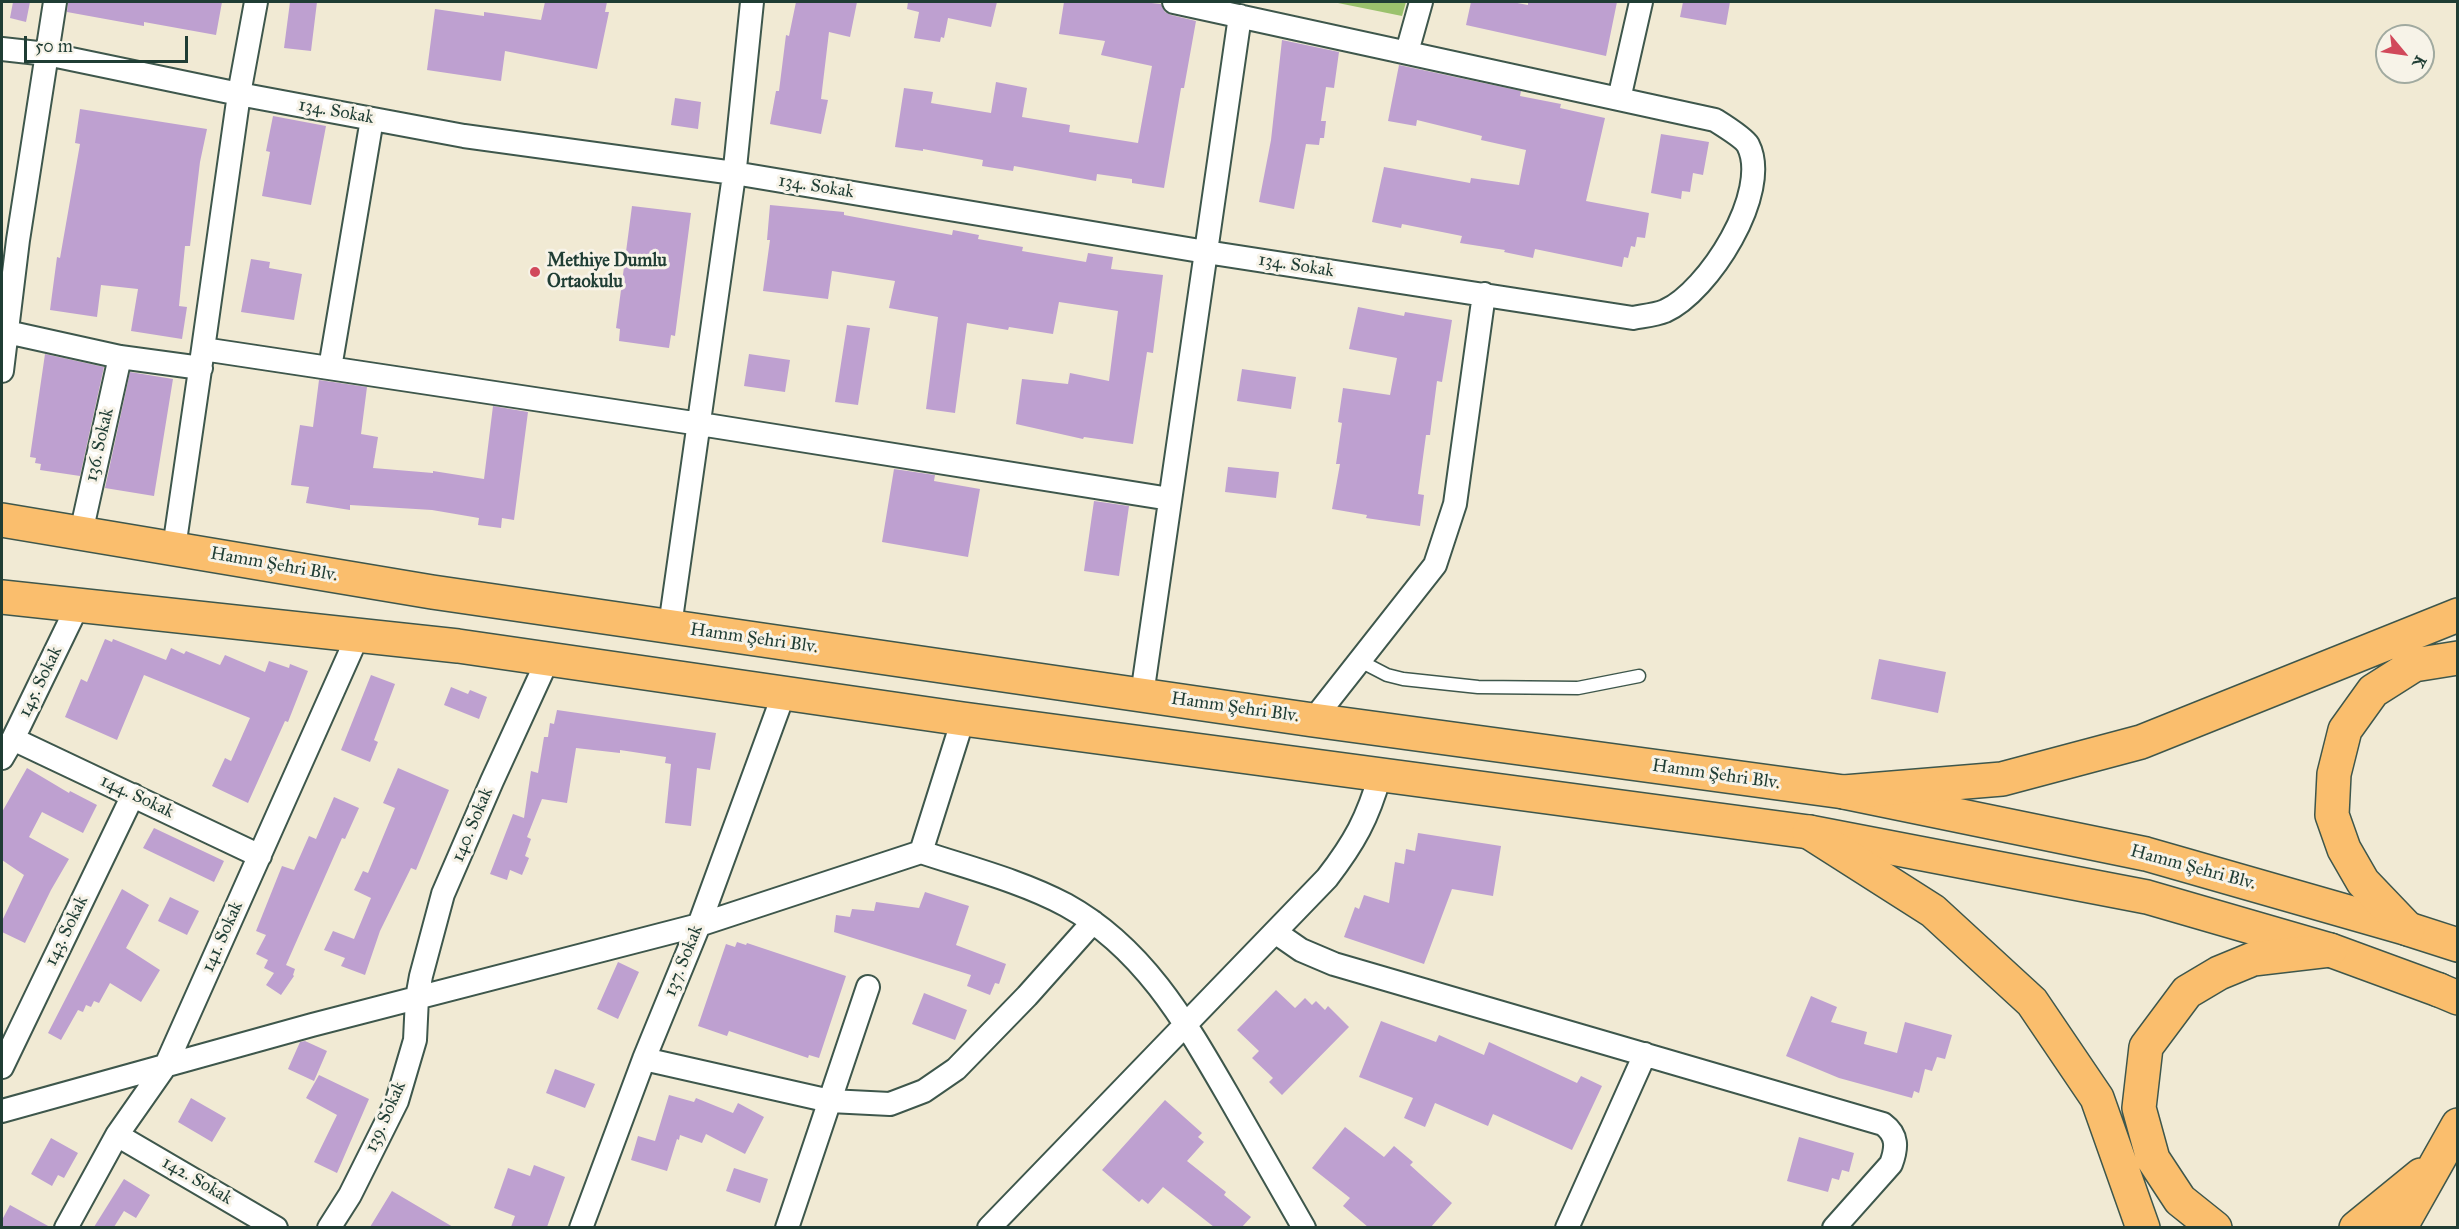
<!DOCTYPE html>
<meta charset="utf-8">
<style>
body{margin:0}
#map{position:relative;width:2459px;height:1229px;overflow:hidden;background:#f1ead4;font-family:"IM FELL Great Primer",serif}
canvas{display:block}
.frame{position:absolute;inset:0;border:3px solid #1f3d34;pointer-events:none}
.north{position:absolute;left:2375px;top:24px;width:60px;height:60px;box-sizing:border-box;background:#f7f3e8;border:2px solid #a1aaa0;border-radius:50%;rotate:119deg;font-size:16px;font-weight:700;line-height:24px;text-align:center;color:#1f3d34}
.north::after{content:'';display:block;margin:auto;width:21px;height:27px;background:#d1495b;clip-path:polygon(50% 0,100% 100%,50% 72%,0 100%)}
.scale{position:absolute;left:24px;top:36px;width:164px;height:27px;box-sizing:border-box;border:3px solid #1f3d34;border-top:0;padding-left:8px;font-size:18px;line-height:21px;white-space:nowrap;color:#1f3d34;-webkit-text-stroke:4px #f7f3e8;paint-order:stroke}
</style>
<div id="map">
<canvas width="2459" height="1229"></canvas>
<div class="frame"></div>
<div class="north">K</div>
<div class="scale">50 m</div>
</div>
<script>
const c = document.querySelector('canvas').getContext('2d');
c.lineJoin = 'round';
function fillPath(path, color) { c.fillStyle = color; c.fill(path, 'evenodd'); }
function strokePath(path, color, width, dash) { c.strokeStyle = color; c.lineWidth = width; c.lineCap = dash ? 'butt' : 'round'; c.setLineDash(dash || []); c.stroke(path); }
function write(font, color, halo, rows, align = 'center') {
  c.font = font + ' "IM FELL Great Primer",serif'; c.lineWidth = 6; c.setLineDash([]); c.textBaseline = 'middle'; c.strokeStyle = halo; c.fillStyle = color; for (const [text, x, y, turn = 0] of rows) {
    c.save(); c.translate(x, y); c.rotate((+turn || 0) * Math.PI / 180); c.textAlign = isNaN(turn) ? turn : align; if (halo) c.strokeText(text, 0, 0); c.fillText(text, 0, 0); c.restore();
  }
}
const green = new Path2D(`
 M1333,2H1406L1402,16Z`);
const building = new Path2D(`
 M13,2H30L26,22L10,18Z
 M68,2H222L216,35L144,22V26L67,12Z
 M290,2H317L311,51L284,48Z
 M545,2H607L605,12H609L597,69L505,51L501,81L427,70L435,9L484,16V12L541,20Z
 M796,2H857L850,37L829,32L821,99L828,100L821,134L770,124L776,91H779L786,35L789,36Z
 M908,2H997L991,27L948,18L944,38L941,37L940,42L914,38L919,12L907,9Z
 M1064,2H1142L1161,4L1165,12L1171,15L1196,21L1184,88H1181L1164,188L1132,183V179L1097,174L1096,181L1014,166L1013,171L982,166L983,160L923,149V151L895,147L904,88L933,92L931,103L991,113L996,82L1027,88L1022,117L1070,125L1069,132L1138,143L1152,66L1101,55L1105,41L1059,34Z
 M1471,2H1512L1528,5V2H1617L1606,56L1466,25Z
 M1683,2H1730L1726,25L1680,17Z
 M1282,40L1339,52L1334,88L1326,87L1321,121H1326L1324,138H1320L1319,145L1306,144L1294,209L1259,202L1271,140Z
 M1399,65L1521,91L1520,96L1561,104L1560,108L1605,118L1586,201L1649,213L1645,238L1637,237L1635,247L1631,246L1628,258L1624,257L1622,267L1535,249L1533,258L1504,252L1505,250L1460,243L1462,236L1402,224L1401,228L1372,222L1384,167L1470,183L1471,178L1519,185L1526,150L1481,140L1482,136L1417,120L1416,126L1388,121Z
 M675,98L701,102L698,129L671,125Z
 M80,109L207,129L200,162L190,246H185L179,306L187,307L182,339L131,331L138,289L101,285L97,317L50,310L57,257L60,258L80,144L75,143Z
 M273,116L326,126L311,205L262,196L270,152L266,151Z
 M1661,134L1709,142L1703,175L1693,173L1690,192L1682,191L1681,199L1651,193Z
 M770,205L844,212V215L952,235L953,230L979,235L978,239L1023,247L1022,251L1086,262L1088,253L1113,257L1111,269L1163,275L1153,353L1147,352L1133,444L1084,437L1083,439L1016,424L1022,379L1068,384L1070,373L1109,381L1118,311L1059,302L1053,334L1009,327L1008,330L967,323L955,413L926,409L938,317L889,308L895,281L832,271L828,299L763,291L770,240H767Z
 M632,206L691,213L675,336L671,335L669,348L619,341L620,329L616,328Z
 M251,259L270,262L269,268L302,274L294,320L241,312Z
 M1358,307L1404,316L1405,312L1452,320L1442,382L1437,381L1430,435H1426L1418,494L1424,495L1420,526L1366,518L1367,515L1332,509L1340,464H1336L1342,423L1338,422L1343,388L1390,395L1397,358L1349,349Z
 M847,325L870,328L858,405L835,402Z
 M45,354L104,367L80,476L40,470L41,464L35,463L36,458L30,457Z
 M749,354L790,360L785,392L744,386Z
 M1242,369L1296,377L1291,409L1237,401Z
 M130,372L173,379L154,496L105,488Z
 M319,380L367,387L361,434L378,437L373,468L433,473V471L484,479L493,406L528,412L514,520L502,518L501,528L478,525L479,518L432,510L350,505V510L306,503L309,487L291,485L300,425L313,427Z
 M1228,467L1279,472L1276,498L1225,492Z
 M894,469L935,475L934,481L980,489L968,557L882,542Z
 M1094,501L1129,506L1119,576L1084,571Z
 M105,639L112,642L113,639L166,660L171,648L184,654L186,651L220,665L225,655L265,672L269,661L289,668L290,664L308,671L288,722L285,721L248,803L212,786L225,758L231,761L250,718L144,675L117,740L65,717L81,679L87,682Z
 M1879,659L1946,672L1938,713L1871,699Z
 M371,675L395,684L374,740L378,742L370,762L341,750Z
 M451,687L468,694L470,690L487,697L479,719L444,705Z
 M557,710L716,733L710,770L697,768L691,826L665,823L671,764L665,763L666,757L620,750V753L576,748L567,803L542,799L527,837L531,839L525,856L529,858L522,875L510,870L507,880L490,874L513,814L524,818L531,771L538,773L544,737H548L550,723L554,724Z
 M27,768L69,793L70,791L97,805L83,833L42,812L29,837L69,859L51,890L25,943L2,932V921L24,875L2,860V812Z
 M398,768L449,790L416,870L411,868L380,931L365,975L341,966L345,958L324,950L333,931L354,939L371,898L354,890L363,871L368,873L395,808L383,803Z
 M334,797L359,808L345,839L342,838L286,965L295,969L293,975L294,976L281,995L266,985L274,973L264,968L268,960L256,954L266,935L256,931L282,866L294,870L309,836L316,839Z
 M154,828L224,861L214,882L143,848Z
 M1418,833L1501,846L1493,896L1452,889L1424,964L1344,937L1355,907L1359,909L1364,895L1389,903L1395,862L1404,864L1406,849L1415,851Z
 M122,889L149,905L126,948L160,970L141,1002L110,983L99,1003L94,1001L91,1007L86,1005L83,1012L78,1010L61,1040L48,1033Z
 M925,892L969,906L956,945L1006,964L999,984L995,983L990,995L967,986L971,975L834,932L836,915L850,917L852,909L874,911L876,902L919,908Z
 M170,897L199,911L187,935L158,921Z
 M737,942L746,945L747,943L846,976L819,1058L809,1055L808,1058L729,1031L727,1036L698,1026L726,944L735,947Z
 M618,962L639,972L618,1019L597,1009Z
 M1276,990L1295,1008L1305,998L1312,1005L1316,1001L1325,1010L1328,1006L1349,1027L1282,1095L1269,1082L1273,1078L1252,1058L1259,1051L1237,1030Z
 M924,993L967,1010L955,1040L912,1024Z
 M1811,996L1837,1007L1831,1022L1867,1032L1864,1044L1897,1053L1905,1022L1952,1035L1945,1059L1937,1057L1932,1071L1925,1069L1919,1093L1914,1091L1912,1098L1839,1078L1786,1056Z
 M1381,1021L1436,1042L1439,1035L1484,1055L1489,1042L1577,1083L1581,1076L1602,1086L1572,1150L1493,1114L1488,1126L1435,1103L1425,1127L1404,1118L1413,1098L1359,1077Z
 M305,1041L327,1051L314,1081L288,1069L300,1042Z
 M555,1069L595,1084L585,1108L546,1093Z
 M319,1075L369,1099L337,1173L314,1162L337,1115L306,1098Z
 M669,1095L694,1102L696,1098L733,1113L738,1103L764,1117L745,1154L706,1134L702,1143L680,1135L679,1140L677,1139L667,1171L631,1160L638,1136L655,1141Z
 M191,1098L226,1118L212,1142L178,1122Z
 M1165,1100L1202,1133L1198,1137L1204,1142L1187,1161L1226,1192L1224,1195L1251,1217L1242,1227H1214L1163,1187L1148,1204L1142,1199L1139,1202L1102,1170Z
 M1345,1127L1384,1157L1394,1146L1413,1162L1410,1165L1452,1203L1431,1227H1368L1343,1206L1350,1198L1312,1168Z
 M1799,1137L1854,1153L1849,1172L1842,1170L1839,1180L1832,1178L1828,1192L1787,1181Z
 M51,1138L78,1153L64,1178L58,1175L52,1186L31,1174Z
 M534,1165L565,1177L547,1227H511L515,1216L494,1208L508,1168L530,1176Z
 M734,1168L768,1179L760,1203L726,1191Z
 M124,1179L150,1195L136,1218L124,1211L114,1227H94Z
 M392,1191L453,1227H370Z
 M10,1205L50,1227H2V1220Z`);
const service = new Path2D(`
 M1360,661L1387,675L1403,679L1478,687L1578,688L1639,676`);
const minor = new Path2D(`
 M256,2L239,94L203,349L700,424L1170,499
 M2,49L47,54L239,94L464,136L734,173L1206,252L1633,318C1643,316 1655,315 1665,311C1708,292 1772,192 1748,145C1744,138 1723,125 1715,120L1174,2
 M1407,52L1421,2
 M1619,99L1641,2
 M7,332L120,357L201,368
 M330,368L372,119
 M2,371L18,240L55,2
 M81,533L120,357
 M174,548L203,349
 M670,626L735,168L752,2
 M1142,695L1240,16
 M1313,720L1435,565L1455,504L1484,294
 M13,739L260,856
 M2,758L13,739L78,605
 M921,852C969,868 1021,881 1066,905C1144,948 1186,1023 1229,1097C1254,1140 1279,1184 1304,1228
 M1275,932L1301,950L1334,964L1883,1124C1898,1135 1897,1148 1891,1164L1834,1228
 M644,1059L830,1101L890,1104L924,1091L956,1069L1027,996L1093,922
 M2,1067L133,795
 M2,1111L312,1025L699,925L921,852L963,719
 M117,1135L276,1228
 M66,1228L117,1135L166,1065L358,635
 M329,1228L350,1195L397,1101L415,1040L417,998L421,976L443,894L492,781L548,659
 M581,1228L644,1059L699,925L784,693
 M787,1228L868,987
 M989,1228L1327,878C1354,843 1368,818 1380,775
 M1567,1228L1645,1054`);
const primary = new Path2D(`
 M2,520L432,592L1313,720L1844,792L2146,854L2408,929L2458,945
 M2,597L458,646L963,719L1809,832L2147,897L2330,950L2439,990`);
const trunk = new Path2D(`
 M1844,792L2002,779L2141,742L2458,615
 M1809,832L1933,911L2032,1002L2097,1098L2143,1228
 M2408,929L2363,882L2344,849L2332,815L2334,774L2345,730L2373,691L2414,665L2458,658
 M2439,990L2458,998
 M2215,1228L2180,1200L2153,1159L2139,1108L2146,1047L2187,992L2219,973L2253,959L2330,950
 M2356,1228L2421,1175
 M2400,1228L2458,1125`);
const markers = [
 [535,272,6,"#d1495b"]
];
const streetNames = [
 ["134. Sokak",336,112,10],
 ["134. Sokak",816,187,9],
 ["134. Sokak",1296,266,9],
 ["136. Sokak",100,445,-77],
 ["Hamm Şehri Blv.",274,565,10],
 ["Hamm Şehri Blv.",754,639,8],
 ["145. Sokak",41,682,-64],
 ["Hamm Şehri Blv.",1235,708,8],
 ["Hamm Şehri Blv.",1716,775,8],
 ["144. Sokak",137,797,25],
 ["140. Sokak",473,825,-67],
 ["Hamm Şehri Blv.",2193,868,15],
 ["143. Sokak",67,931,-64],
 ["141. Sokak",223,937,-66],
 ["137. Sokak",684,961,-68],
 ["139. Sokak",386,1117,-66],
 ["142. Sokak",197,1181,30]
];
const poiNames = [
 ["Methiye Dumlu",547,262],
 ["Ortaokulu",547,283]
];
fillPath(green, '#9bc26d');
fillPath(building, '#bea0d0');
strokePath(service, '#3e574c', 15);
strokePath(minor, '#3e574c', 26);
strokePath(primary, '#3e574c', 36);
strokePath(trunk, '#3e574c', 36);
strokePath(service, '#fff', 12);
strokePath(minor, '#fff', 22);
strokePath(primary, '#fabe6d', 33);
strokePath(trunk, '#fabe6d', 33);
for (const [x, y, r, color] of markers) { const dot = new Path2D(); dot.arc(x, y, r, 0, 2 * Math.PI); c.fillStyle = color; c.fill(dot); strokePath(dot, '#f7f3e8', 2); }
write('18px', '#1f3d34', '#f7f3e8', streetNames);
write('bold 18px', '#1f3d34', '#f7f3e8', poiNames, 'left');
</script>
